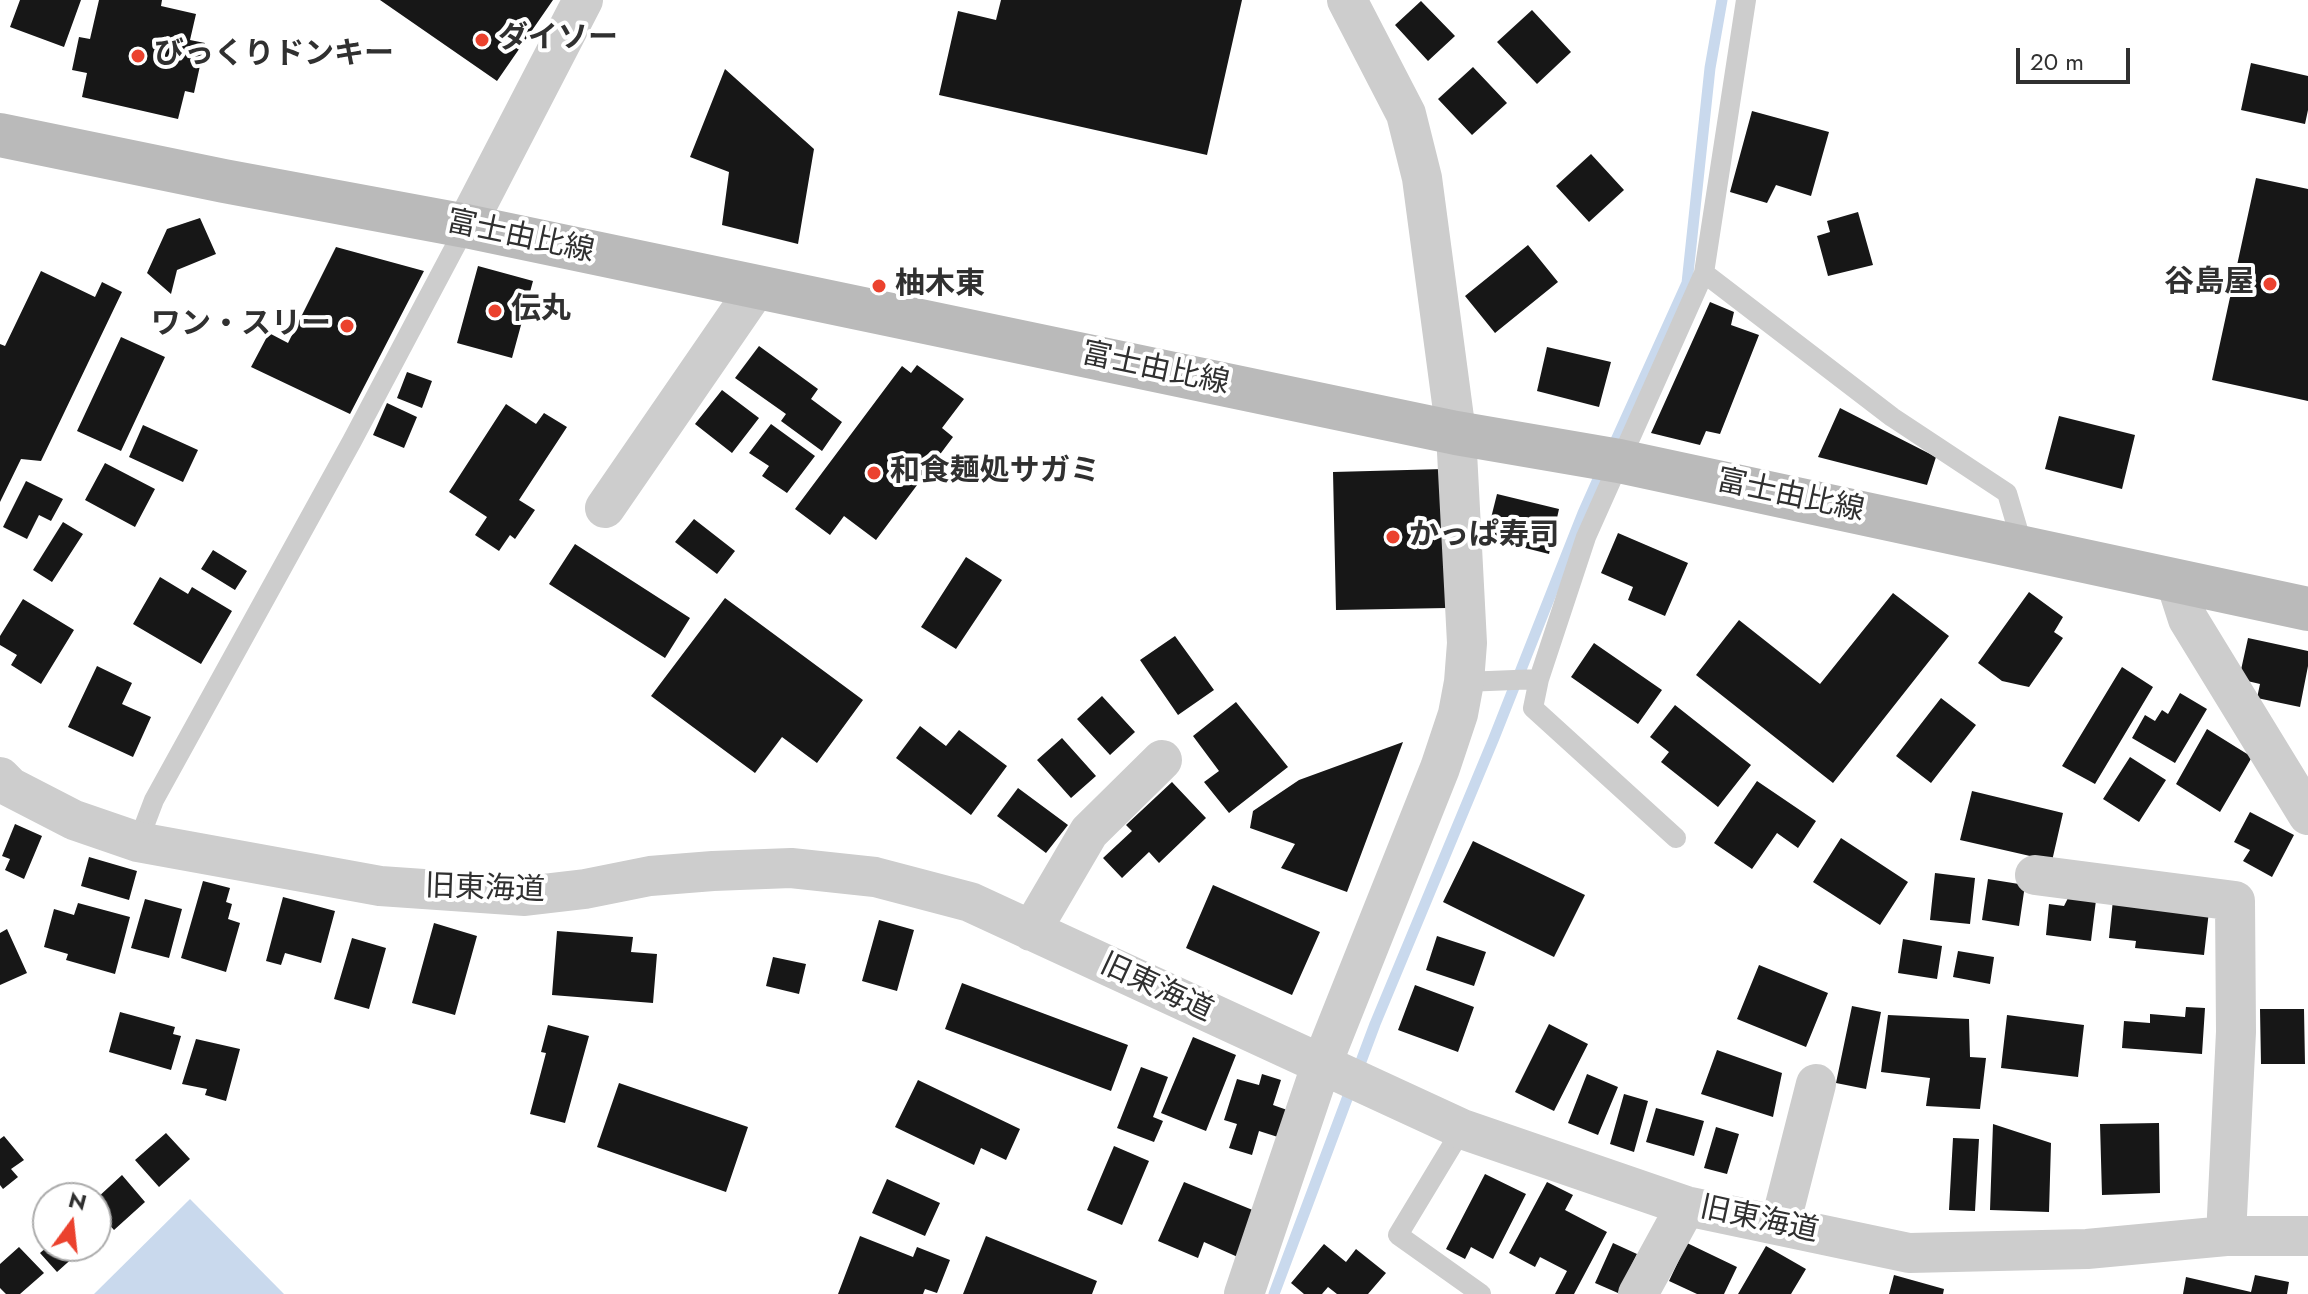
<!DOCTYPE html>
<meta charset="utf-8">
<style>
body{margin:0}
#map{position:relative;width:2308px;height:1294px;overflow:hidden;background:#fff;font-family:Jost,sans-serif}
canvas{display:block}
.north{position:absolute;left:32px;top:1182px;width:80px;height:80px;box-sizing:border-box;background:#fff;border:2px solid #acacac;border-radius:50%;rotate:15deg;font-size:22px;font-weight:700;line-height:32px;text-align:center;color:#303030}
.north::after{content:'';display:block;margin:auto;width:28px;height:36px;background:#eb422e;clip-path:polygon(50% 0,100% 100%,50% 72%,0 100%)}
.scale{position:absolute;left:2016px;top:48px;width:114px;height:36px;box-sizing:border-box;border:4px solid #303030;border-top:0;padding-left:10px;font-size:24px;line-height:28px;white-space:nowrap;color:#303030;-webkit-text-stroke:6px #fff;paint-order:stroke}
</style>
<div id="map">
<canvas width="2308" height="1294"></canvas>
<div class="north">N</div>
<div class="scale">20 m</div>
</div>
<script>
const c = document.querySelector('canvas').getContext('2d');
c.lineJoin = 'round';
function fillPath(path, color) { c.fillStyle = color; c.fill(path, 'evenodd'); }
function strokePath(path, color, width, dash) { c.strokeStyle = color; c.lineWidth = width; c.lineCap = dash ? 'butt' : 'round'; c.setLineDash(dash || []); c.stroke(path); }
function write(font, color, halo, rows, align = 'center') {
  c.font = font + ' Jost,"Noto Sans JP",sans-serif'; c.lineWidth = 8; c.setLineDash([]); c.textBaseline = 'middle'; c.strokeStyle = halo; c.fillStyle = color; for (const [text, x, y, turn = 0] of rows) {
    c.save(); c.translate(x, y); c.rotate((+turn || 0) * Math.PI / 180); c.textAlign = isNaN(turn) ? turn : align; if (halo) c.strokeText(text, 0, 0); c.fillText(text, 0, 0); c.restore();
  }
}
const water = new Path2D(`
 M190,1199L284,1294H94Z`);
const stream = new Path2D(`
 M1612,449L1687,283L1710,68L1722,0
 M1274,1294L1375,1024L1494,738L1583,513L1603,468`);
const building = new Path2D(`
 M20,0H81L64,47L10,27Z
 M99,0H162L161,6L196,14L190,40L205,43L194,93L185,91L178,119L82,97L87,73L72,70L79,37L90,39Z
 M380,0H553L497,81Z
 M1001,0H1242L1207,155L939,95L958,11L996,20Z
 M1421,1L1455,36L1428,61L1395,25Z
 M1532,10L1571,52L1537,84L1497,42Z
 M2251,63L2308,76V110L2305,124L2241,110Z
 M1473,67L1507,103L1472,135L1438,99Z
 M725,69L814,149L798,244L722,225L729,172L690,157Z
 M1752,111L1829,132L1811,196L1776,185L1767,203L1730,192Z
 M1591,154L1624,190L1589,222L1556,186Z
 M2256,178L2308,189V401L2212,380Z
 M1858,212L1873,265L1828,276L1817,236L1830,232L1827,221Z
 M200,218L216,254L177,270L171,294L147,273L167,229Z
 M1528,245L1558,282L1495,333L1465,296Z
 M336,247L424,271L350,414L251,367L269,333L288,343Z
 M478,266L533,281L512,358L457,343Z
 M41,271L95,297L102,282L122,292L41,461L21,459L0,502V344L5,346Z
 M1710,302L1734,312L1731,325L1759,335L1720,434L1706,431L1700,445L1651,433Z
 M121,337L165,357L121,451L77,431Z
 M759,346L818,389L811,399L842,422L822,451L781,421L786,414L735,378Z
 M1547,347L1611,362L1599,407L1537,391Z
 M917,365L964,399L942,428L953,437L876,540L844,516L830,535L795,509L902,366L911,373Z
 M407,372L432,381L422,408L397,398Z
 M722,390L759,418L732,453L695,424Z
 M387,403L417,417L404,448L373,435Z
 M506,404L536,424L544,413L567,427L519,500L535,510L515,539L510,535L499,551L475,535L487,517L449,492Z
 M1840,408L1936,457L1927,485L1818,457Z
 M2059,416L2135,435L2122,489L2045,469Z
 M771,424L815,456L787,493L762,476L769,466L749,453Z
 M143,425L198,450L183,482L129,457Z
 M105,463L155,489L135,527L85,500Z
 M1444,469L1447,608L1336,610L1333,472Z
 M26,481L63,499L51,521L39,515L27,539L3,527Z
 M1497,494L1559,509L1549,554L1486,538Z
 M694,519L735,551L717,574L675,542Z
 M63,522L83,534L52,582L33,570Z
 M1618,533L1688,563L1665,616L1628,600L1633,587L1601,573Z
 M575,544L690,618L665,658L549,584Z
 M213,550L247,571L235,590L201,569Z
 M966,557L1002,580L956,649L921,627Z
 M160,577L188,594L192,587L232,611L201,664L133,624Z
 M2029,592L2063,617L2054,632L2063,638L2029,687L2002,681L1978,663Z
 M1893,593L1949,636L1833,783L1696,675L1739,620L1820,684Z
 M725,598L863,700L817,763L782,737L755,773L651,696Z
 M23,599L74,630L41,684L11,665L17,655L0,645V636Z
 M1175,636L1214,690L1178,715L1140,660Z
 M2248,638L2308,651V666L2300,707L2257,698L2260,684L2239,679Z
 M1594,643L1662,690L1638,724L1571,677Z
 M97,666L132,683L122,704L151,717L133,757L68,727Z
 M2122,667L2153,687L2095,784L2062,766Z
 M2180,693L2207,709L2175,763L2132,738L2145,715L2155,721L2162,710L2168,714Z
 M1102,696L1135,732L1110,755L1077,719Z
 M1941,698L1976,725L1931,783L1896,756Z
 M1236,702L1288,767L1229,813L1204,782L1219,771L1193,736Z
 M1675,705L1751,765L1718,807L1661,762L1669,752L1650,737Z
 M920,726L946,746L959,730L1007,766L971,815L896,758Z
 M2207,729L2252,757L2220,812L2176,784Z
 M1062,738L1096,776L1071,798L1037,760Z
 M1403,742L1347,892L1281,868L1295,844L1250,828L1253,811L1299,780Z
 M2130,757L2166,780L2139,822L2103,799Z
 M1757,781L1816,821L1798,848L1777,833L1752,869L1714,843Z
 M1172,782L1206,818L1159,863L1149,852L1122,878L1103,858L1132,831L1126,825Z
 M1018,788L1068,825L1046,853L997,816Z
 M1972,791L2063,813L2052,861L1960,840Z
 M2250,812L2294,835L2272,877L2243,861L2250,850L2234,842Z
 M15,824L42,836L24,879L5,870L10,859L2,856Z
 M1841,838L1908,882L1880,925L1813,882Z
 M1473,841L1585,895L1554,957L1443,902Z
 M89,857L137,871L129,900L81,886Z
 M1935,873L1975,878L1970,924L1930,920Z
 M1988,879L2025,885L2019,926L1982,920Z
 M203,881L230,888L226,902L232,904L228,919L240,923L226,972L181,958Z
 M1213,885L1320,932L1292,995L1186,948Z
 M2069,896L2096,900L2091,941L2046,935L2049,904L2064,906Z
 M283,897L335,911L321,963L285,953L281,965L266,961Z
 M145,899L182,909L169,958L131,948Z
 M2113,900L2209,911L2204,955L2135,948L2136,941L2109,938Z
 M78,903L130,917L115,974L66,960L68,954L44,947L54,909L74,915Z
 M879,920L914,930L897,991L862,981Z
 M434,923L477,936L455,1015L412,1003Z
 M7,929L27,973L0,985V933Z
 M557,931L633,937L631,952L657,954L653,1003L552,995Z
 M1437,936L1486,952L1474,986L1426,970Z
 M352,938L386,948L369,1009L334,999Z
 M1903,939L1942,946L1937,979L1898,973Z
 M1958,951L1994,957L1990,984L1953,977Z
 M773,957L806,964L799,994L766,986Z
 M1759,965L1828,993L1806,1047L1737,1019Z
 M962,983L1128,1045L1111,1091L945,1029Z
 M1415,985L1474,1007L1458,1052L1398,1030Z
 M1852,1006L1881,1012L1866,1089L1836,1083Z
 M2186,1007L2205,1008L2202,1054L2122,1048L2124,1021L2150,1023V1014L2185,1017Z
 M2260,1009H2304L2305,1064H2261Z
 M120,1012L175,1027L173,1034L181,1036L171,1070L109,1052Z
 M1888,1015L1969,1019L1970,1057L1986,1058L1980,1109L1926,1106L1930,1078L1881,1072Z
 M2007,1015L2084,1025L2078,1077L2001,1068Z
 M1549,1024L1588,1044L1554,1111L1515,1092Z
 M548,1025L589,1036L565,1123L530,1114L546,1053L541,1052Z
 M1193,1037L1236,1055L1206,1131L1161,1113Z
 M196,1039L240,1049L226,1101L205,1095L207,1089L182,1084Z
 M1717,1050L1782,1073L1773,1117L1701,1094Z
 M1141,1067L1168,1077L1153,1117L1163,1121L1154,1142L1117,1128Z
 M1262,1074L1281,1080L1273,1105L1290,1111L1281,1138L1259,1131L1252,1155L1229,1148L1237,1124L1224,1120L1237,1079L1259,1085Z
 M1587,1074L1618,1087L1598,1135L1568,1123Z
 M918,1080L1020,1129L1006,1160L981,1148L974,1165L895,1127Z
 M619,1083L748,1127L726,1192L597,1147Z
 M1624,1094L1648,1101L1634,1152L1610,1144Z
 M1656,1108L1704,1121L1694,1156L1646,1142Z
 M2159,1123L2160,1193L2102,1195L2100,1124Z
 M1993,1124L2051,1143L2049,1212L1990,1210Z
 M1716,1127L1739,1134L1727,1174L1704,1168Z
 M166,1133L190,1159L159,1187L135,1160Z
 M4,1136L24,1160L11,1169L18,1177L3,1189L0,1185V1139Z
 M1953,1138L1979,1139L1975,1211L1949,1210Z
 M1114,1146L1149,1161L1122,1225L1087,1210Z
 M1485,1174L1526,1194L1493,1259L1471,1247L1465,1259L1446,1249Z
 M122,1175L145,1202L114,1230L96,1210V1199Z
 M887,1179L940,1203L925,1236L872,1213Z
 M1184,1182L1260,1213L1240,1258L1204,1242L1198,1258L1158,1241Z
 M1547,1182L1573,1195L1565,1210L1607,1232L1574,1294H1555L1567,1271L1540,1257L1535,1267L1509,1253Z
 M860,1236L913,1257L917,1247L950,1260L937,1293L925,1289L923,1294H838Z
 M986,1236L1097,1281L1092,1294H963Z
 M1613,1243L1637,1254L1618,1293L1595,1283Z
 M1687,1243L1737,1267L1724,1294H1697L1669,1281Z
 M1324,1244L1346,1262L1356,1249L1386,1273L1368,1294H1337L1328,1287L1322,1294H1304L1291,1283Z
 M48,1246H86L57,1272L40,1253Z
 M1766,1246L1806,1269L1791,1294H1738Z
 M19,1247L44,1273L20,1294H6L0,1288V1264Z
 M1894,1275L1944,1289L1943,1294H1889Z
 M2255,1275L2289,1282L2287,1294H2183L2186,1277L2251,1292Z`);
const lane = new Path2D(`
 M1704,273L1892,417L2007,493L2023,547
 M1464,682L1539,679
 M1676,838L1533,708L1539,679L1586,537L1704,273L1746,0
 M138,842L154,800L352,441L466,226
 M1462,1129L1398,1235L1481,1294`);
const street = new Path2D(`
 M466,226L583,0
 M605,508L757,287
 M2176,582L2188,619L2308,815
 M0,777L10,787L74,820L138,842L380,886L525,896L585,889L650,876L713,871L791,868L875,877L970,902L1462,1129L1686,1206L1909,1253L2087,1249L2226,1236H2308
 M2035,875L2235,901L2236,1032L2226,1236
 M1031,931L1089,832L1162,760
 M1780,1225L1816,1084
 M1244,1294L1321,1066L1440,768L1458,714L1464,682L1467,643L1456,433L1422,178L1406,114L1347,0
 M1638,1294L1686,1206`);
const secondary = new Path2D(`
 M0,135L224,181L466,226L1456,433L1619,461L2308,609`);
const markers = [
 [482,40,8,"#eb422e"],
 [138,56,8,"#eb422e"],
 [2270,284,8,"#eb422e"],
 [879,286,8,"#eb422e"],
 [495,311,8,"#eb422e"],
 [347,326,8,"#eb422e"],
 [874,473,8,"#eb422e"],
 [1393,537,8,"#eb422e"]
];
const poiNames = [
 ["ダイソー",498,40],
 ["びっくりドンキー",154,56],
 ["谷島屋",2254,284,"right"],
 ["柚木東",895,286],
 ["伝丸",511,311],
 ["ワン・スリー",331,326,"right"],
 ["和食麺処サガミ",890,473],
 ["かっぱ寿司",1409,537]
];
const streetNames = [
 ["富士由比線",520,238,12],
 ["富士由比線",1155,370,12],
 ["富士由比線",1790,497,12],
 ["旧東海道",485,890,2],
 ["旧東海道",1156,989,25],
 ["旧東海道",1759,1221,12]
];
fillPath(water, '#c9d9ed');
strokePath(stream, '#c9d9ed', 11);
fillPath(building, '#171717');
strokePath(lane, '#cdcdcd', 20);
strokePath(street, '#cdcdcd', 40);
strokePath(secondary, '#bababa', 44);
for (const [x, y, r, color] of markers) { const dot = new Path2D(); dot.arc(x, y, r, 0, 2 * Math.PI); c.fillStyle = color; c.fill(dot); strokePath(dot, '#fff', 3); }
write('bold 30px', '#303030', '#fff', poiNames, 'left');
write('30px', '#303030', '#fff', streetNames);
</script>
